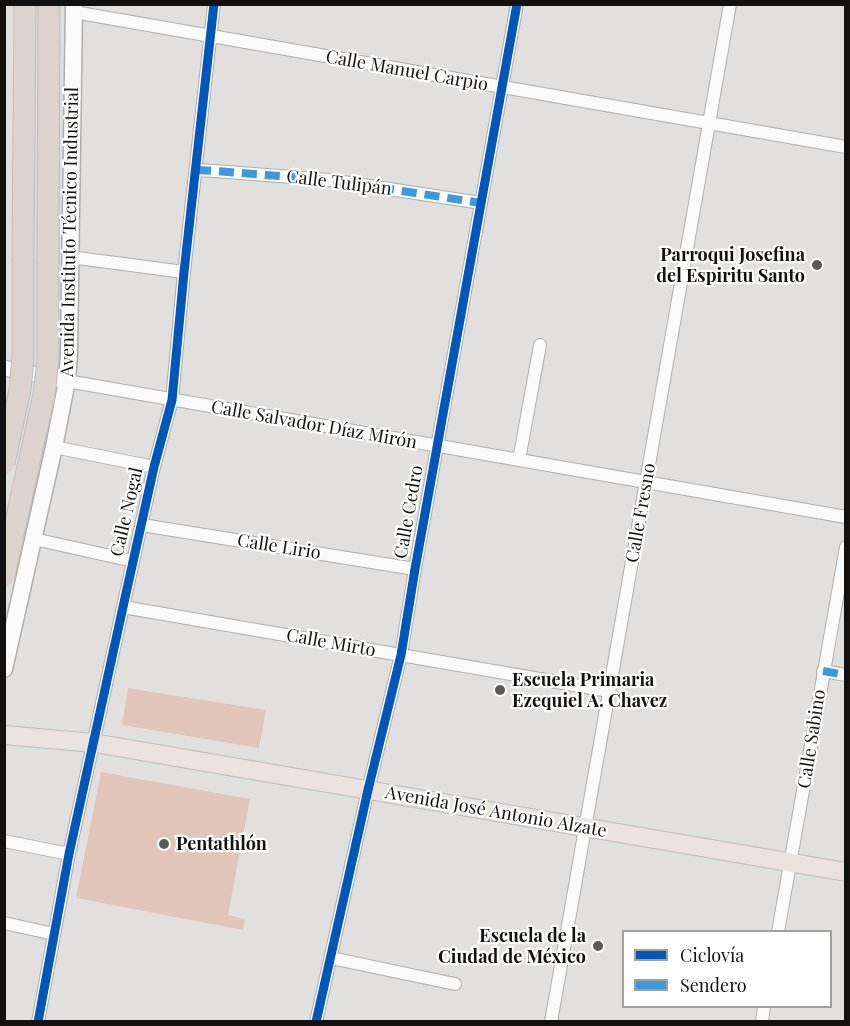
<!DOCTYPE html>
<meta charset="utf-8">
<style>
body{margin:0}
#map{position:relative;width:850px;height:1026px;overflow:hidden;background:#e2e0de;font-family:"Playfair Display",serif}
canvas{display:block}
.frame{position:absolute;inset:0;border:6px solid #121110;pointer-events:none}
.legend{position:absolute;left:622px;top:930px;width:210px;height:78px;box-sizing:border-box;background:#fff;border:2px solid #a0a09f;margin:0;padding:8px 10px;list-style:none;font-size:18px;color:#121110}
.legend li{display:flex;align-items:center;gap:12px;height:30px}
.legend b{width:30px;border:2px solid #a0a09f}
</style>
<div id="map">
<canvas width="850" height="1026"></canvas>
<div class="frame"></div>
<ul class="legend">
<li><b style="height:8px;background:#0057b8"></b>Ciclovía</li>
<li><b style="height:8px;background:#3a9ade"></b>Sendero</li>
</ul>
</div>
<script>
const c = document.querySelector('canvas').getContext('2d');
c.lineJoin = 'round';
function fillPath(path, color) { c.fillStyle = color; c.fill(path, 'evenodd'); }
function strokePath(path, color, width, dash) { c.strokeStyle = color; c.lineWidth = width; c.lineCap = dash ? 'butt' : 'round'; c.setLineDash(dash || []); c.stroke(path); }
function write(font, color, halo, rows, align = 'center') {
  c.font = font + ' "Playfair Display",serif'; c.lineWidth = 4.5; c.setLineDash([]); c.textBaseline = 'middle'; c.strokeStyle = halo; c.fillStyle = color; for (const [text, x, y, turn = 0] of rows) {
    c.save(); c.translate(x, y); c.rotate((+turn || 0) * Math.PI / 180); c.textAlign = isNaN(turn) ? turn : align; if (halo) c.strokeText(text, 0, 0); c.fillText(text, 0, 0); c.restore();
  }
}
const green = new Path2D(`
 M128,688L266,710L259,748L122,725Z
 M101,772L250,799L228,915L245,919L243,930L76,898Z`);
const minor = new Path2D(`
 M74,12L846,147
 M196,170L215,171L330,180L481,203
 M70,257L184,272
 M67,381L846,517
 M54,447L154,467
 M519,460L540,345
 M142,525L415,569
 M34,539L133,561
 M123,607L609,691
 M823,671L846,675
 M4,841L69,854
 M4,923L54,934
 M778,932L846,547
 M331,958L455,984
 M38,1022L69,854L123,607L154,467L172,400L184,272L214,4
 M316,1022L368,790L401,655L415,569L517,4
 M551,1022L730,4
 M762,1022L764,1006`);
const tertiary = new Path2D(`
 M4,368L67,381`);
const secondary = new Path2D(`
 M4,669L54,447L67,381L69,354L74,4`);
const primary = new Path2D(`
 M4,735L94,743L846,872`);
const motorway = new Path2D(`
 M23,259L25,4
 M48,261L49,4`);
const motorwayBridge = new Path2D(`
 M4,463L20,390L23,357V259
 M4,575L44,395L48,359V261`);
const quiet = new Path2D(`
 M196,170L215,171L330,180L481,203
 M823,671L846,675`);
const cycleway = new Path2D(`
 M38,1022L69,854L123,607L154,467L172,400L184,272L214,4
 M316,1022L368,790L401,655L415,569L517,4`);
const markers = [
 [817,265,6,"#5b5958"],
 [500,690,6,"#5b5958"],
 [164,844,6,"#5b5958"],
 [598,946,6,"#5b5958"]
];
const streetNames = [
 ["Calle Manuel Carpio",407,71,10],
 ["Calle Tulipán",339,183,7],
 ["Avenida Instituto Técnico Industrial",70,232,-89],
 ["Calle Salvador Díaz Mirón",314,425,10],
 ["Calle Nogal",127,512,-77],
 ["Calle Cedro",409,512,-80],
 ["Calle Fresno",641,513,-80],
 ["Calle Lirio",279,547,9],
 ["Calle Mirto",331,643,10],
 ["Calle Sabino",812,739,-81],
 ["Avenida José Antonio Alzate",496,812,10]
];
const poiNames = [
 ["Parroqui Josefina",805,255],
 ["del Espiritu Santo",805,276],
 ["Escuela Primaria",512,680,"left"],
 ["Ezequiel A. Chavez",512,701,"left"],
 ["Pentathlón",176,844,"left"],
 ["Escuela de la",586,936],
 ["Ciudad de México",586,957]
];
fillPath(green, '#e2c5b9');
strokePath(minor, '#aeadac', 14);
strokePath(tertiary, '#aeadac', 17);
strokePath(secondary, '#aeadac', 19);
strokePath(primary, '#bcbbba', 20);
strokePath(motorway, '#bcbbba', 23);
strokePath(minor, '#fbfafa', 12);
strokePath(tertiary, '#fbfafa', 15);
strokePath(secondary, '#fbfafa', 16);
strokePath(primary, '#e9e2df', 18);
strokePath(motorway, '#ddd2cd', 21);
strokePath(motorwayBridge, '#bcbbba', 23, []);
strokePath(motorwayBridge, '#ddd2cd', 21);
strokePath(quiet, '#3a9ade', 8, [15, 8]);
strokePath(cycleway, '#0057b8', 9);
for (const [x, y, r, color] of markers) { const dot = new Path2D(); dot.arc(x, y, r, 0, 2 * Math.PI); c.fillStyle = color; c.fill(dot); strokePath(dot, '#fff', 2); }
write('18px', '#121110', '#fff', streetNames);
write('bold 18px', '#121110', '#fff', poiNames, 'right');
</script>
